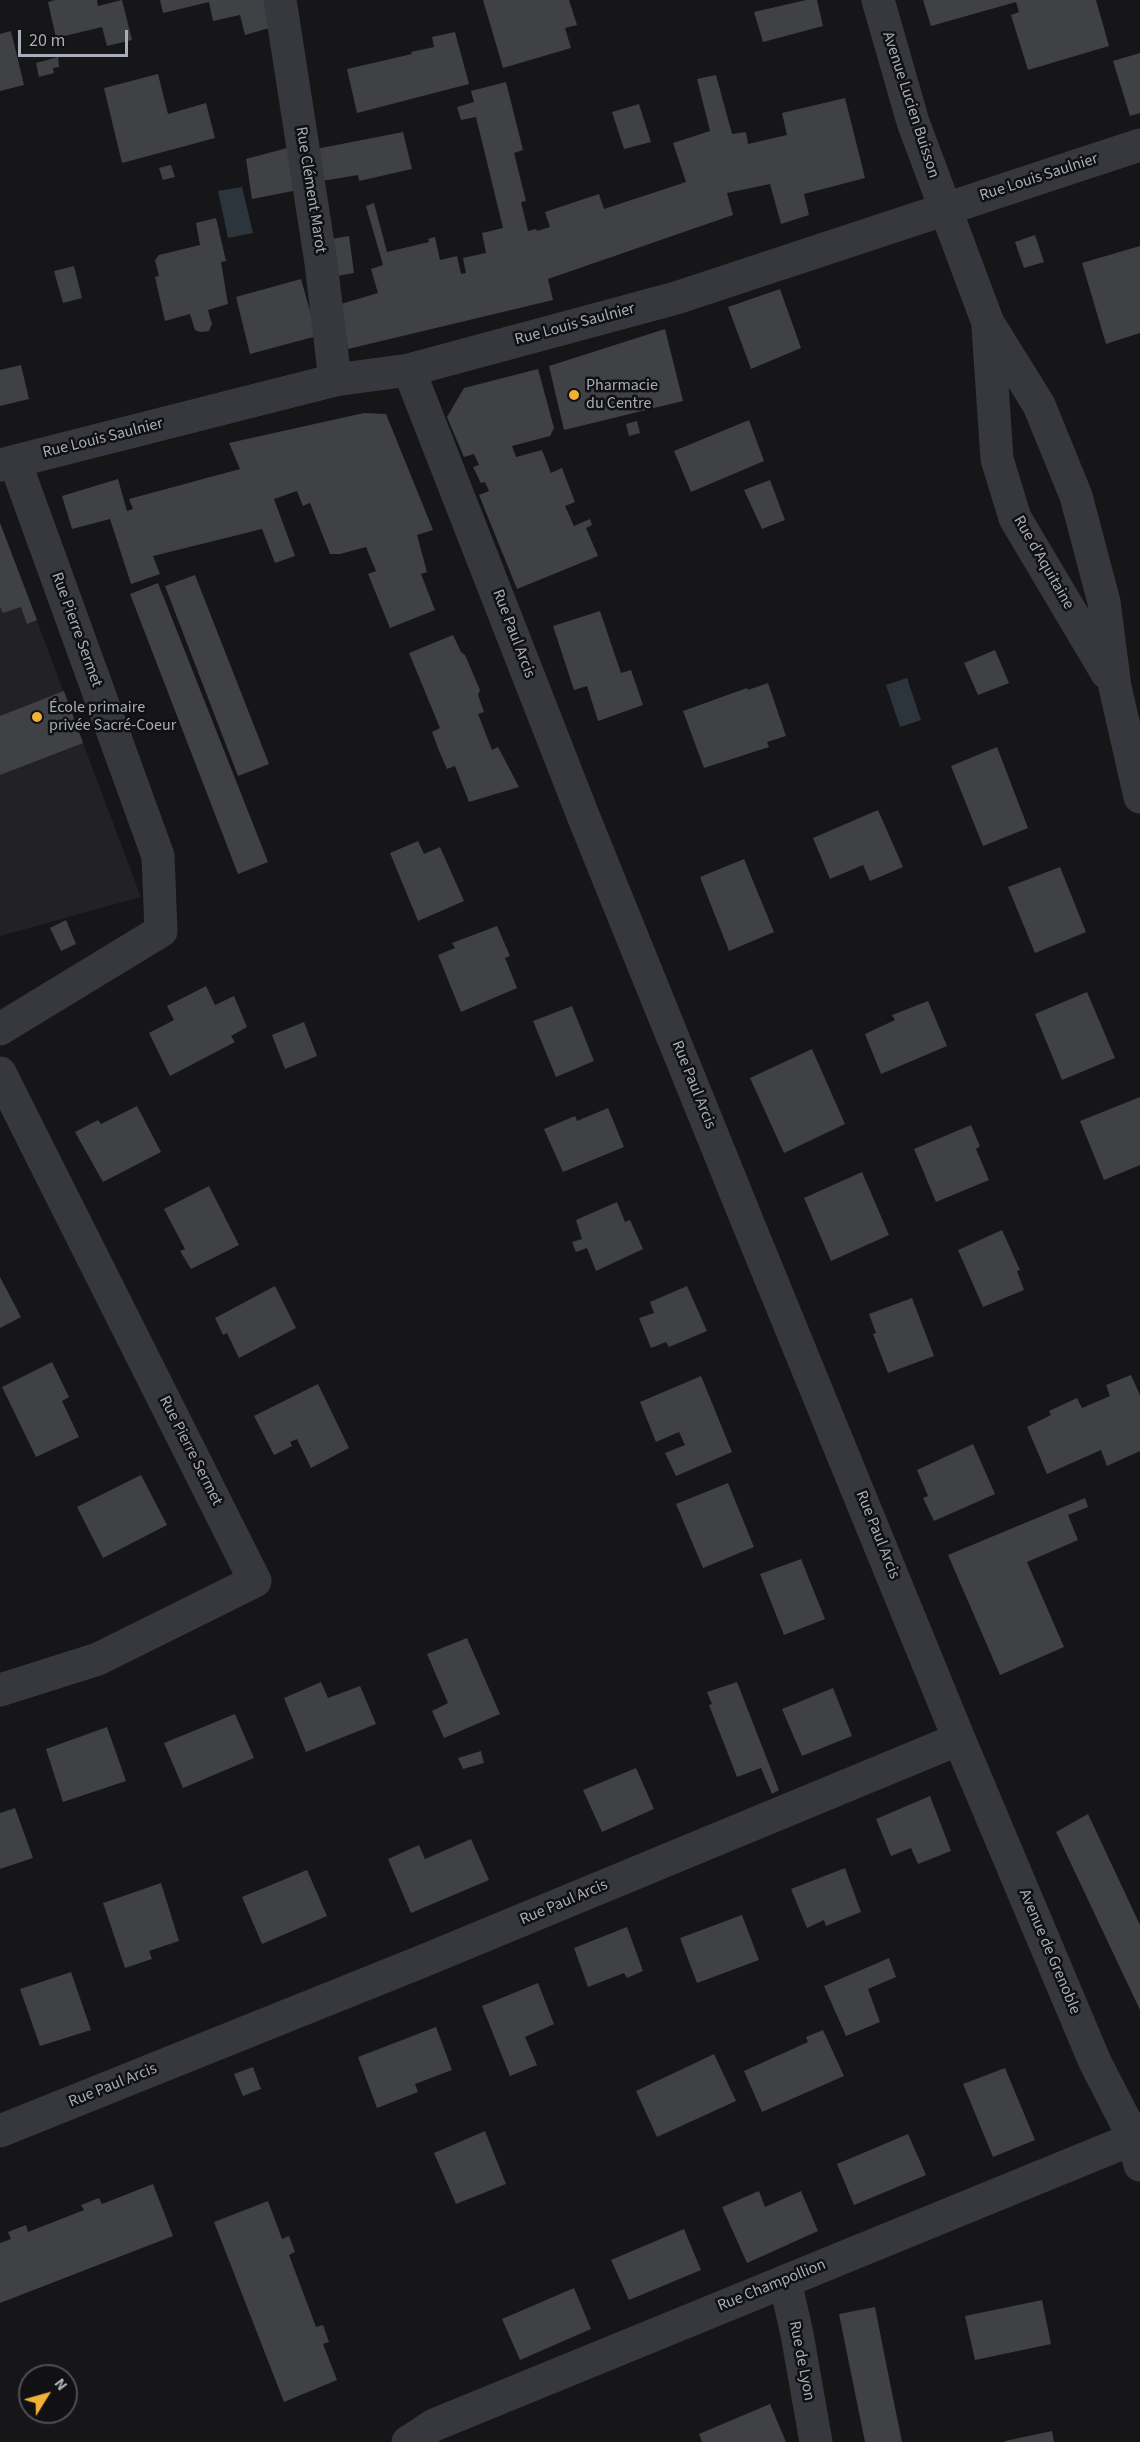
<!DOCTYPE html>
<meta charset="utf-8">
<style>
body{margin:0}
#map{position:relative;width:1140px;height:2442px;overflow:hidden;background:#161618;font-family:"Source Sans 3",sans-serif}
canvas{display:block}
.north{position:absolute;left:18px;top:2364px;width:60px;height:60px;box-sizing:border-box;background:#111113;border:2px solid #4d4f55;border-radius:50%;rotate:53deg;font-size:16px;font-weight:700;line-height:24px;text-align:center;color:#a8adb8}
.north::after{content:'';display:block;margin:auto;width:21px;height:27px;background:#f2b134;clip-path:polygon(50% 0,100% 100%,50% 72%,0 100%)}
.scale{position:absolute;left:18px;top:30px;width:110px;height:27px;box-sizing:border-box;border:3px solid #a8adb8;border-top:0;padding-left:8px;font-size:18px;line-height:21px;white-space:nowrap;color:#a8adb8;-webkit-text-stroke:4px #111113;paint-order:stroke}
</style>
<div id="map">
<canvas width="1140" height="2442"></canvas>
<div class="north">N</div>
<div class="scale">20 m</div>
</div>
<script>
const c = document.querySelector('canvas').getContext('2d');
c.lineJoin = 'round';
function fillPath(path, color) { c.fillStyle = color; c.fill(path, 'evenodd'); }
function strokePath(path, color, width, dash) { c.strokeStyle = color; c.lineWidth = width; c.lineCap = dash ? 'butt' : 'round'; c.setLineDash(dash || []); c.stroke(path); }
function write(font, color, halo, rows, align = 'center') {
  c.font = font + ' "Source Sans 3",sans-serif'; c.lineWidth = 5; c.setLineDash([]); c.textBaseline = 'middle'; c.strokeStyle = halo; c.fillStyle = color; for (const [text, x, y, turn = 0] of rows) {
    c.save(); c.translate(x, y); c.rotate((+turn || 0) * Math.PI / 180); c.textAlign = isNaN(turn) ? turn : align; if (halo) c.strokeText(text, 0, 0); c.fillText(text, 0, 0); c.restore();
  }
}
const built = new Path2D(`
 M0,523L141,897L0,936Z`);
const water = new Path2D(`
 M242,187L253,233L228,238L218,191Z
 M907,678L921,720L900,727L886,685Z`);
const building = new Path2D(`
 M55,0H97L98,6L122,0L132,40L107,46L102,27L56,38L48,2Z
 M160,0H268L273,27L245,35L240,15L213,21L209,2L163,13Z
 M483,0H569L577,25L565,28L571,48L503,68Z
 M806,0H817L823,26L763,42L754,12Z
 M923,0H1096L1109,46L1028,70L1011,15L1019,12L1016,2L931,26Z
 M11,31L24,85L0,91V34Z
 M455,32L469,84L357,113L347,69L412,54L411,52L434,47L432,37Z
 M1140,53V113L1130,116L1113,61Z
 M58,57L59,67L53,68L54,73L39,77L36,63Z
 M158,74L168,114L206,103L215,138L122,163L104,88Z
 M716,75L732,134L746,132L748,144L787,135L782,113L845,98L865,178L804,194L809,215L781,224L770,184L727,193L733,215L548,279L553,300L348,349L341,304L378,293L371,269L383,265L366,206L374,203L387,252L429,242L428,239L435,237L440,260L457,256L461,274L466,273L463,258L486,253L482,233L503,228L476,117L461,120L457,107L474,102L471,91L506,82L523,150L514,153L526,201L521,202L528,231L536,229L537,231L550,227L545,212L599,194L604,209L686,182L673,143L710,131L697,79Z
 M639,104L651,142L624,149L612,112Z
 M403,132L412,169L359,181L358,175L322,181L316,149Z
 M291,147L298,190L252,199L246,159Z
 M171,165L175,177L163,180L159,168Z
 M216,218L226,261L221,262L228,304L208,310L212,324L209,331L200,332L195,330L190,314L165,321L155,277L159,276L155,260L159,255L200,245L196,223Z
 M1035,235L1044,262L1024,268L1015,242Z
 M349,236L354,273L337,276L331,239Z
 M1140,246V333L1106,344L1082,263Z
 M74,266L82,298L63,303L54,271Z
 M301,279L317,336L250,354L236,297Z
 M780,289L801,348L751,369L728,307Z
 M665,329L683,401L564,430L549,366Z
 M21,365L29,399L0,406V370Z
 M538,369L554,428L550,436L512,446L516,457L542,450L551,473L562,468L575,502L565,506L574,526L590,519L592,525L586,528L598,556L517,589L479,495L489,491L485,482L481,483L473,467L479,465L474,454L464,457L447,417L464,388Z
 M364,413L386,414L433,530L417,535L427,572L421,574L435,610L390,628L368,574L376,571L366,547L340,554H330L310,503L303,506L297,491L274,499L295,556L275,563L262,529L153,556L160,574L131,584L110,519L72,529L62,496L118,479L127,511L133,509L129,499L240,469L229,443Z
 M749,420L764,461L691,492L674,451Z
 M637,421L640,433L629,436L626,424Z
 M770,480L785,520L762,529L744,490Z
 M0,523L37,620L27,624L21,607L3,613L0,607Z
 M195,575L269,764L238,776L165,586Z
 M158,583L268,862L238,874L130,594Z
 M600,611L621,673L631,670L643,705L598,721L587,686L574,690L553,626Z
 M453,635L461,652L465,655L480,690L478,695L484,712L478,714L492,750L498,747L519,787L469,802L455,766L447,769L439,751L432,732L440,728L409,653Z
 M995,650L1009,683L978,695L964,663Z
 M768,683L786,736L767,742L769,747L704,768L683,711L747,688L748,690Z
 M64,691L83,743L0,775V716Z
 M997,747L1028,828L983,846L951,766Z
 M878,810L903,867L870,881L863,865L830,879L813,838Z
 M418,841L424,854L440,847L464,901L418,921L390,853Z
 M744,859L774,932L729,951L700,877Z
 M1060,867L1086,932L1035,953L1008,887Z
 M66,920L76,944L61,951L50,928Z
 M497,926L510,956L505,958L517,988L461,1012L438,955L455,948L452,943Z
 M206,986L215,1005L234,996L247,1027L231,1036L235,1042L170,1076L149,1033L174,1020L167,1006Z
 M1087,992L1115,1058L1062,1080L1035,1014Z
 M928,1001L947,1046L881,1074L865,1034L895,1020L892,1015Z
 M572,1006L594,1061L556,1077L533,1021Z
 M304,1022L317,1056L285,1069L272,1035Z
 M812,1049L845,1124L784,1153L750,1078Z
 M1140,1097V1165L1104,1180L1080,1121Z
 M137,1106L161,1152L103,1182L75,1132L98,1120L101,1124Z
 M608,1108L624,1147L563,1172L544,1129L575,1116L577,1121Z
 M971,1125L980,1146L976,1149L989,1180L936,1202L914,1149Z
 M862,1172L889,1235L831,1261L804,1198Z
 M209,1186L239,1245L191,1269L180,1251L185,1249L164,1209Z
 M617,1202L625,1222L630,1220L643,1249L596,1271L587,1248L576,1252L572,1242L582,1239L576,1220Z
 M1002,1230L1020,1270L1017,1271L1024,1290L983,1307L958,1250Z
 M0,1277L21,1317L0,1328Z
 M275,1286L296,1328L239,1358L227,1333L223,1335L215,1318Z
 M687,1286L707,1331L669,1347L666,1342L651,1348L639,1318L654,1313L650,1302Z
 M912,1298L934,1356L888,1373L873,1334L876,1333L869,1314Z
 M52,1362L69,1397L62,1401L79,1437L36,1457L2,1387Z
 M1131,1375L1140,1395V1451L1107,1466L1101,1450L1047,1474L1027,1427L1051,1415L1049,1411L1077,1398L1082,1408L1110,1396L1106,1385Z
 M701,1376L732,1452L676,1476L665,1453L685,1445L679,1432L656,1442L640,1402Z
 M318,1384L349,1448L311,1468L297,1439L290,1442L292,1446L274,1455L254,1416Z
 M973,1444L995,1494L934,1521L923,1498L928,1496L917,1470Z
 M141,1475L167,1525L103,1558L77,1507Z
 M728,1483L754,1547L703,1568L676,1504Z
 M1085,1498L1088,1507L1068,1515L1078,1540L1027,1562L1064,1647L1000,1675L948,1555Z
 M801,1559L825,1619L784,1635L760,1574Z
 M467,1638L500,1714L444,1738L432,1711L448,1703L427,1654Z
 M321,1682L328,1698L360,1686L376,1724L306,1752L284,1698Z
 M737,1682L779,1790L772,1794L761,1768L737,1777L709,1705L712,1704L707,1692Z
 M833,1688L852,1736L802,1756L782,1709Z
 M235,1714L254,1758L183,1788L164,1743Z
 M107,1727L126,1781L63,1802L46,1749Z
 M481,1751L484,1763L463,1769L458,1758Z
 M636,1768L654,1809L602,1832L583,1790Z
 M930,1796L951,1851L918,1864L911,1848L891,1856L876,1819Z
 M15,1808L33,1858L0,1869V1813Z
 M1088,1814L1140,1925V2010L1056,1832Z
 M471,1839L489,1880L411,1913L388,1859L419,1845L425,1859Z
 M845,1868L861,1912L826,1926L824,1920L807,1928L791,1889Z
 M307,1870L327,1916L262,1944L242,1897Z
 M161,1883L179,1941L149,1951L152,1959L125,1968L103,1903Z
 M742,1915L759,1960L697,1983L680,1938Z
 M627,1927L643,1971L627,1978L624,1973L588,1987L574,1948Z
 M889,1958L896,1977L868,1989L880,2022L846,2036L824,1986Z
 M71,1972L91,2030L40,2046L20,1989Z
 M538,1983L554,2024L525,2037L537,2065L510,2076L482,2006Z
 M436,2027L452,2070L415,2084L418,2092L377,2108L358,2057Z
 M823,2030L844,2076L762,2112L744,2071L808,2042L806,2037Z
 M714,2054L736,2101L657,2137L636,2091Z
 M253,2067L261,2089L243,2096L234,2074Z
 M1005,2068L1035,2140L993,2157L963,2084Z
 M485,2131L506,2184L456,2204L434,2153Z
 M908,2134L926,2175L854,2205L837,2164Z
 M153,2184L173,2236L0,2303V2243L11,2239L8,2232L26,2225L28,2232L84,2210L81,2205L99,2198L102,2204Z
 M759,2191L765,2207L801,2191L818,2231L747,2263L722,2207Z
 M268,2201L282,2239L289,2236L295,2252L289,2255L316,2327L323,2325L329,2342L323,2344L337,2380L284,2402L214,2222Z
 M684,2229L701,2270L629,2300L611,2260Z
 M574,2288L591,2329L520,2360L502,2319Z
 M1042,2300L1051,2344L975,2360L965,2316Z
 M875,2307L886,2363L902,2442H865L839,2314Z
 M770,2404L786,2442H702L699,2434Z
 M1052,2431L1054,2442H1005V2441Z`);
const minor = new Path2D(`
 M280,0L321,263L335,380
 M878,0L913,122L988,323L1039,405L1076,496L1104,602L1115,687L1140,797
 M988,327L997,459L1015,518L1107,673
 M0,465L335,380L409,370L676,298L1140,145
 M0,1029L161,931L158,856L15,462
 M0,1073L255,1581L98,1659L0,1690
 M959,1739L1095,2062L1134,2138L1140,2165
 M0,2131L423,1961L959,1739L748,1223L584,818L409,370
 M785,2281L797,2334L816,2442
 M408,2442L434,2425L1140,2136`);
const markers = [
 [574,395,6,"#f2b134"],
 [37,717,6,"#f2b134"]
];
const streetNames = [
 ["Avenue Lucien Buisson",910,105,72],
 ["Rue Louis Saulnier",1039,178,-18],
 ["Rue Clément Marot",310,190,81],
 ["Rue Louis Saulnier",575,325,-15],
 ["Rue Louis Saulnier",103,439,-14],
 ["Rue d'Aquitaine",1043,563,60],
 ["Rue Pierre Sermet",76,630,70],
 ["Rue Paul Arcis",513,634,69],
 ["Rue Paul Arcis",693,1085,68],
 ["Rue Pierre Sermet",190,1451,63],
 ["Rue Paul Arcis",877,1535,68],
 ["Rue Paul Arcis",564,1903,-23],
 ["Avenue de Grenoble",1049,1952,67],
 ["Rue Paul Arcis",113,2086,-22],
 ["Rue Champollion",772,2286,-22],
 ["Rue de Lyon",801,2361,79]
];
const poiNames = [
 ["Pharmacie",586,386],
 ["du Centre",586,404],
 ["École primaire",49,708],
 ["privée Sacré-Coeur",49,726]
];
fillPath(built, '#222225');
fillPath(water, '#2c353c');
fillPath(building, '#404145');
strokePath(minor, '#37383d', 33);
for (const [x, y, r, color] of markers) { const dot = new Path2D(); dot.arc(x, y, r, 0, 2 * Math.PI); c.fillStyle = color; c.fill(dot); strokePath(dot, '#111113', 2); }
write('16px', '#a8adb8', '#111113', streetNames);
write('16px', '#a8adb8', '#111113', poiNames, 'left');
</script>
